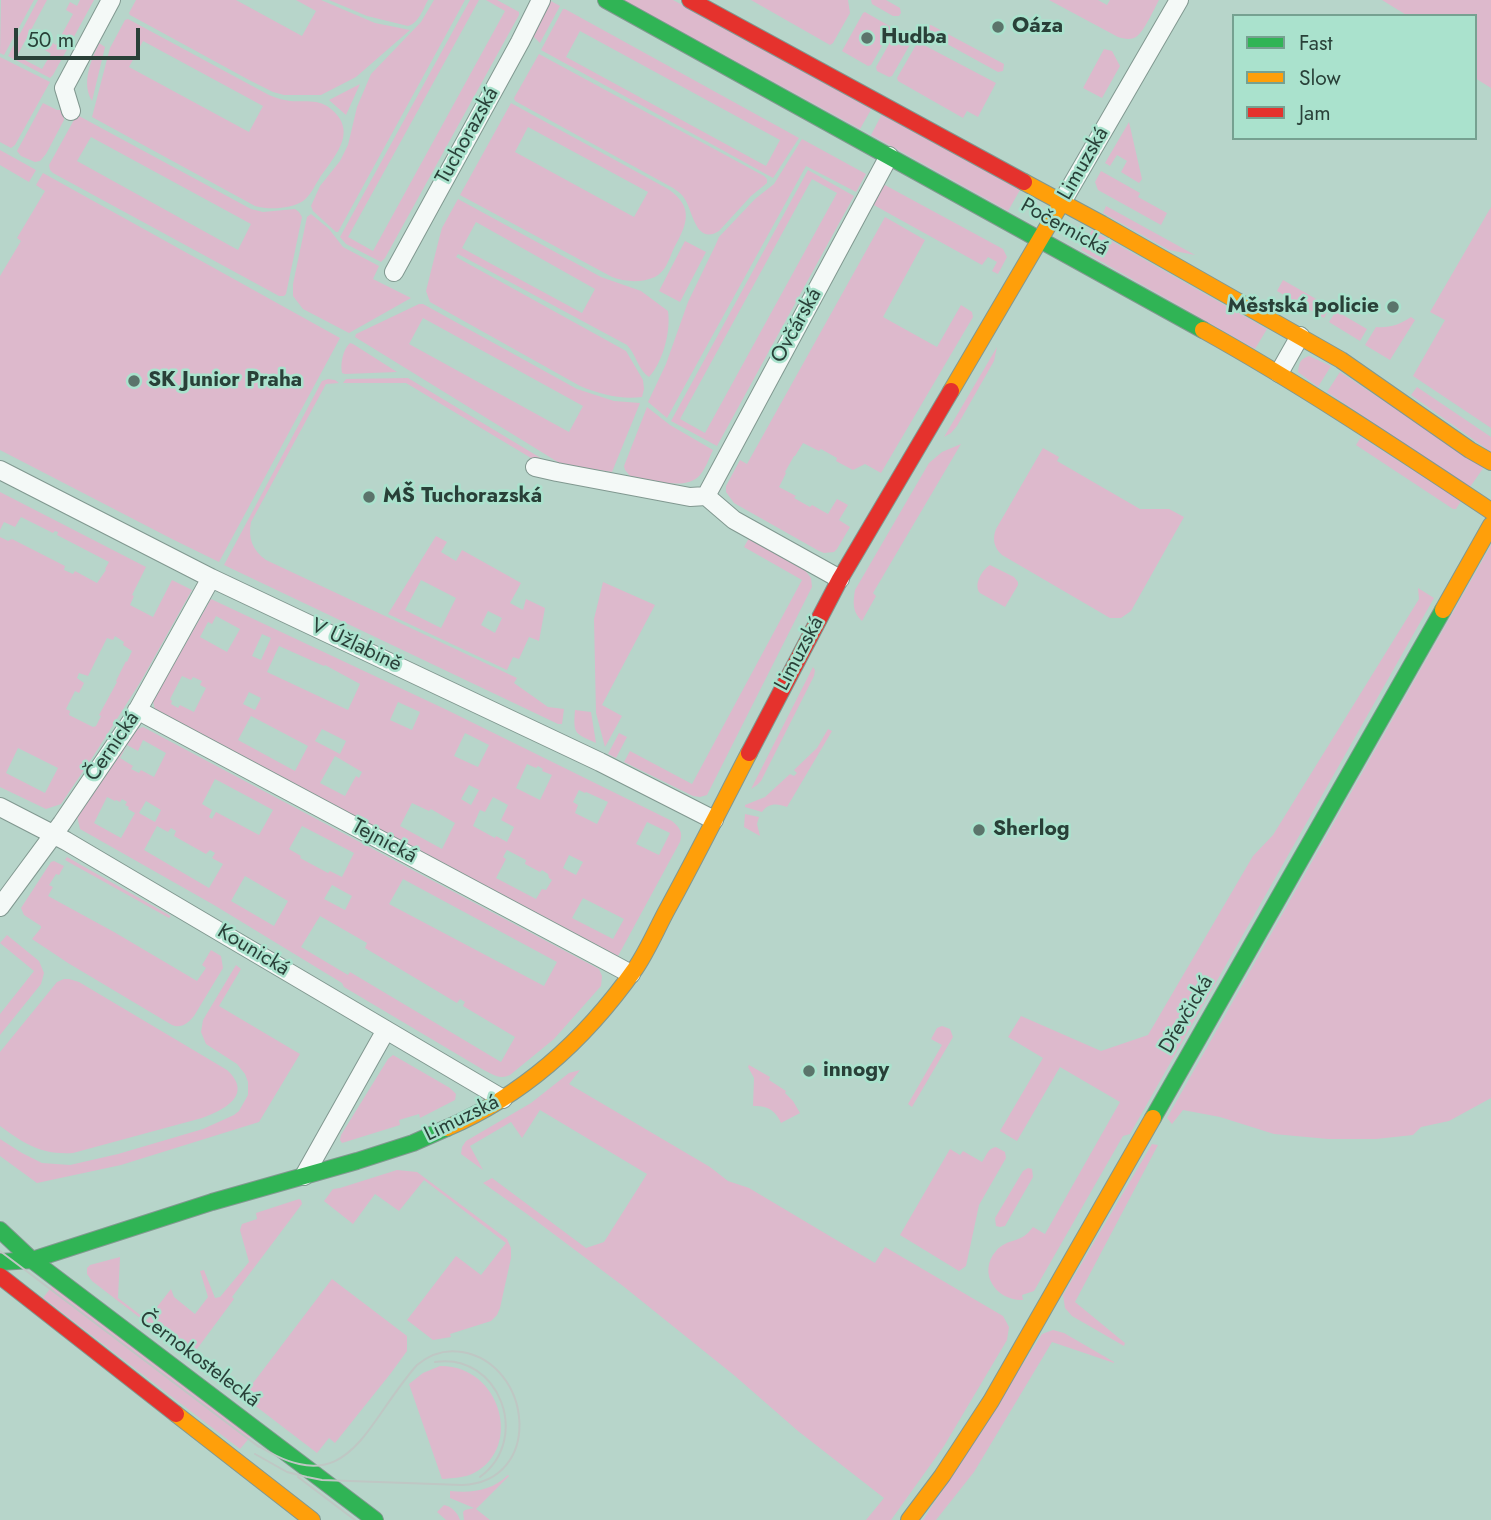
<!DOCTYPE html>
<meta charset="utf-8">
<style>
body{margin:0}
#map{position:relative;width:1491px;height:1520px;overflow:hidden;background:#b7d5ca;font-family:Jost,sans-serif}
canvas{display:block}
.legend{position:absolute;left:1232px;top:14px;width:245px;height:126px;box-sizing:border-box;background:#aae2cd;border:2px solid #76a191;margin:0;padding:9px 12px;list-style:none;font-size:21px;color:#294038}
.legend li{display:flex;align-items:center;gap:14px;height:35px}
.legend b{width:35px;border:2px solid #76a191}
.scale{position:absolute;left:14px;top:28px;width:126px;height:32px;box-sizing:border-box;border:4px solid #294038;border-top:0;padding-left:9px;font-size:21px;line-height:24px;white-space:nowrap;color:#294038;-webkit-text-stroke:5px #aae2cd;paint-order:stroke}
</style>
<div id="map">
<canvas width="1491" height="1520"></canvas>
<ul class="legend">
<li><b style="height:9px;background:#30b455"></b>Fast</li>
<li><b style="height:9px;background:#ff9f0a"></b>Slow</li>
<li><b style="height:9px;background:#e5322d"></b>Jam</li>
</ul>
<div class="scale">50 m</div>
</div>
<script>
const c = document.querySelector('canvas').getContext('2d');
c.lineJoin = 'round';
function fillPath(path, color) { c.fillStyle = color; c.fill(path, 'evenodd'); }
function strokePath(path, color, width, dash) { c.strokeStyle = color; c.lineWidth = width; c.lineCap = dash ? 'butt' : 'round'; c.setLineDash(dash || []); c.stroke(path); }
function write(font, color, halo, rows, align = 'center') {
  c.font = font + ' Jost,sans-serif'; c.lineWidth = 5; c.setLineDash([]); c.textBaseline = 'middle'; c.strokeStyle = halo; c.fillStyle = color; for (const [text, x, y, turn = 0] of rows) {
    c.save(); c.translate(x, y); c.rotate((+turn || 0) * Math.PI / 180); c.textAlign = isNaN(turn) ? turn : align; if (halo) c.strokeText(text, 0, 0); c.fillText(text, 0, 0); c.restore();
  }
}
const green = new Path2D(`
 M1,0H34L4,55L0,53Z
 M38,0H47L17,56L42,69L51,54L45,50L49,41L56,45L73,14L66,10L70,2L77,6L80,0H94L53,75L50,78L8,56Z
 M136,0H236L302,36L316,11L296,0H321L375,23L410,30L356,77L321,95H284L273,92L249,80L130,15L129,13Z
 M329,0H428C423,9 419,23 408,26L367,16Z
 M434,0H465L338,232H336L313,211L311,206L320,186L340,161L348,145L357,107L371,74L421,22Z
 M470,0H479L348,237L373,251L505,11L486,0H497L519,12V15L385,258L381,262L346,244L340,237Z
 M549,0L560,6L540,43L531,34Z
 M623,0H673L872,108L860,129Z
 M751,0H848L850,13L833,43L830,45Z
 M871,0H886L900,8L901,13L899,16H893L872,4Z
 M1049,0H1098L1107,5L1110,0H1159C1154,9 1144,32 1136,37C1131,40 1124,39 1118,37Z
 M1382,0H1491V88L1475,78V16H1408Z
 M563,9H565L799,138L773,178L541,50ZM580,31L780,140L766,166L566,57Z
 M865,12L891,27V30L871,65L868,66L842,51L863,13Z
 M128,19L269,95C276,98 282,100 290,101C302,102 316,99 327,106C361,130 335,155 319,179C314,187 310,196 303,201C291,209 269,210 255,206L92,117L110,48L125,20ZM143,41L263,106L249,132L129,67Z
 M931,25L1004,64L1003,71L998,72L927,33L925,31L926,26Z
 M901,31L912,38V41L892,76L889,77L877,71L876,67L896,32Z
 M99,43L105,47L92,101C81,83 91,61 99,43Z
 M920,43L996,83L978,117L967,111L963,118L898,81L897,78L916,45Z
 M1104,49L1112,51L1120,66L1102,98L1083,88Z
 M539,54L764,176L767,179V183L751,196L719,231C697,245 693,214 686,201C683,195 679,192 673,188L515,101L514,98Z
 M0,57L50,82L15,145L11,148L0,142Z
 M360,84L346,115L329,100Z
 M43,103L57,110H63L64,120L46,154L40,161L35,162L21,156L17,151Z
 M511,103L668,189C696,208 686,226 673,250C669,260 665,272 655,277C641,283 625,282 612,277L460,195ZM528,127L648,192L634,217L515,152Z
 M882,114L1020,190L1008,211L871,135Z
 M79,116L251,209L263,212L295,209L299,212L302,217L286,294L284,296H279L53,173L50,170L49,165L75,118ZM91,137L251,224L238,250L77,161Z
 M1129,122L1142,179L1139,183L1121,172L1127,161L1117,155L1110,166L1105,163Z
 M802,139L866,174L856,192L806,166L667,418L648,402L666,364L688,302L716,244L719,237L755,199L774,184Z
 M0,150L36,170L29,182L0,165Z
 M808,170L854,196L717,446L671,421ZM812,179L837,193L705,433L680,419Z
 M1101,171L1140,193L1138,197L1167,213L1161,225L1098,190L1095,182Z
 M43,173L340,338L219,562L172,539L0,450V276L21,241L17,238L45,191L36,185Z
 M883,184L1003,249L1007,257L998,274L992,271L997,262L988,257L982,265L872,204Z
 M458,199L601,277L641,291L668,311C671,331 663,362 649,377C638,370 636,354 627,345L458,254L456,257L626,351L643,380L644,389L642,397C621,400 599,394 580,386L430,302L426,291L439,239L442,228ZM476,222L595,289L582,313L462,248Z
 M1106,206L1195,255L1169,250L1103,213Z
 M1491,207V428L1413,376L1445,320L1430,312Z
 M311,214L329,229L343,247L379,266L373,279L411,298L349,333L303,309L293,296V284L307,217Z
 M885,217L925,240L883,317L937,347L961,305L972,312L973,317L881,473L865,464L853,470L836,461L837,458L821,449L819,451L803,443L795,456H794L785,472L786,473L779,487L796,496L794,498L810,507L812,505L828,514L837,499L848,505L839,520L850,527L837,549L834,552L824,553L819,551L734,503L726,492V486L740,460L747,464Z
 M1092,230L1267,329L1255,349L1081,250Z
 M685,241L706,252L680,302L659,291Z
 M1283,280L1330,307L1324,318L1277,291Z
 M419,304H423L577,389L614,401L640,403L612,472L561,464L355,337L356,334ZM423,318L583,406L569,432L409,344Z
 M1336,311L1367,329L1360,341L1329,322Z
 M1411,317L1415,320L1390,360L1365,345L1376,327C1390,328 1399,325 1411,317Z
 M350,343L353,344L397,372L345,374L342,373C340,364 343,349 350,343Z
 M997,347L994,361L957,426L951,433L944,437Z
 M1309,356L1331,366L1318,387L1298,372C1299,363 1300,359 1309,356Z
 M1340,372L1484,467L1470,487L1327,392Z
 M408,378L544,460L536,461L406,383H343L346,379Z
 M328,379L335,380L339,383L326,384L251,522C248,538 252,550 266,560L517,678L514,683L548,707L564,709L562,724H558L224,565L322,381Z
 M1417,387L1491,437V452L1411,395Z
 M647,407L670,425L713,450C709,458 706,468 700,475C686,492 649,479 630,476L625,470L624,466Z
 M1361,437L1461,501L1456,509H1453L1356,445Z
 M961,444L873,593L876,596L862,621C852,612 853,602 855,590L929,463L942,452Z
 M1043,448L1059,457L1057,461L1140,509H1169L1184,517L1131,611L1121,618H1110L1002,555C994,548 992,539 996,529Z
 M0,492L146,567L132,595L134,596L130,605L153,617L172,580L192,590L141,681L94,755L61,804L46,809L0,787V537L8,541L12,539L65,566L64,570L73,574L75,571L97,583L106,570L105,569L109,562L57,535L58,532L55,531L53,533L21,517L15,527L4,522L0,530ZM115,636L124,642L123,645L132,651L127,662L126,661L116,681L117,682L99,715L101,716L96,726L93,727L69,715L70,711L66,709L75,691L79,693L84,683L77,678L79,673L88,676L107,638L113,640ZM18,748L58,768L45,793L6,773Z
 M436,536L447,542L441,552L456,561L462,550L521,583L510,603L523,610L526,599L545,608L539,641L529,637L519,659L513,657L507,670L388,614ZM421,580L456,598L441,628L405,610ZM488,611L502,618L495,633L481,625Z
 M749,538L804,569L811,578L812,587L707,795L700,797L693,796L624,762L630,751L692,784L802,580L744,547Z
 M1491,545V1098L1449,1121L1421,1127L1413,1135L1376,1139H1328L1274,1134L1220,1117L1183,1110L1172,1124L1167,1118Z
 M990,565L1014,577L1018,582V585L1005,607L980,593C973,585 982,570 990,565Z
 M603,582L655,605L602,705L622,716L605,747L596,713L594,619Z
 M1418,588L1434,598L1130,1134L1123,1136L1034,1291L1022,1295L1023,1300C996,1301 977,1273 996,1251C1008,1237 1020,1245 1033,1227L1045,1234L1120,1102L1060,1067L1017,1141L1000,1131L1043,1058L1008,1037L1021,1016L1101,1051L1148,1035L1253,856L1273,835L1419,599Z
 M211,599L447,710L672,821C680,828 683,832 680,842L618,956L155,710L153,701ZM216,616L240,629L227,652L200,637L208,622L212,624ZM262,634L271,638L261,660L252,656ZM279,646L324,666L325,665L360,684L348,710L267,672ZM182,676L191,680L193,677L202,681L200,685L206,688L194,712L180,705L178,708L171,704L172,701L170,699ZM249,692L261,698L255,710L243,704ZM398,702L420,712L412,730L390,720ZM251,716L308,746L295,771L238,740ZM322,729L346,741L340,754L315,741ZM465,733L489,745L478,767L454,756ZM335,756L362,772L359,778L356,776L345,796L320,783ZM527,764L536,768L538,766L543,769L542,771L552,775L540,800L516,788ZM469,785L479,790L471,805L461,799ZM579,790L585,793L586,792L608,802L597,824L575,813L578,805L573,802ZM493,797L508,805L501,820L514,827L507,842L496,836L495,838L473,826L480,810L485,812ZM412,803L429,811L431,809L455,823L442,849L400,826ZM647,822L670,833L659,855L636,844ZM507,850L526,860L525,864L540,872L542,870L548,874L549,878L552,880L546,890L542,889L536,899L496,878L506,859L503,857ZM569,855L583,862L576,875L563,868ZM583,898L624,919L613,939L572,918Z
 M813,667L815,670L814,676L761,781L757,785L751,789Z
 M575,710L591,712L596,743C575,733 573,735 575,710Z
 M143,727L599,969L602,976L601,986L554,1039L510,1075C499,1080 492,1074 482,1069L344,987L342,983L214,905L80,829L77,816L135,730ZM143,740L166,753L154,777L141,770L139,773L131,769L133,766L120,758L127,745L138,751ZM215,779L273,810L259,835L216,812L212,819L209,817L212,810L202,804ZM107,797L115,801L116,800L120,802L122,799L127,802L125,805L129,807L128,809L135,813L121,838L94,823ZM146,801L161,810L155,822L139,813ZM157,826L168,832L171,828L176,831L174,836L206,854L210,850L215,853L212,858L223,864L209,888L144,850ZM302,826L354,853L342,877L330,871L328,873L300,858L301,856L289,849ZM245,876L288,901L274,926L231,901ZM403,879L557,962L544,986L389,904ZM332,885L352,896L345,910L324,899ZM320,916L367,943L365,948L457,1003L460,999L465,1002L463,1006L515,1037L501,1062L350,972L348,975L301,947Z
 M828,729L832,731L787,807C777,803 768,803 762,812L745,807V805L765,797L790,774L794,776L797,773L794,770L817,748Z
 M619,733L627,737L616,758L608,754Z
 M745,814L759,817L757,824L760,836L744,827Z
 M67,857L171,916L169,918L65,860Z
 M54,861L64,866L59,875L56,874L49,885L53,887L48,896L114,932L197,981L206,968L202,965L211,950L221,956L223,968L194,1016C188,1023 181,1029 172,1025L68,963L32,939L41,928V926L24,915L21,908L51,862Z
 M7,935L39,961L44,973L41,984L0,1035V1014L34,971L0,943Z
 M236,965L241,969L219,1006L300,1054L259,1122L121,1165L37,1183L0,1156V1139L22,1153L42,1163L70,1165L118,1154L203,1129L234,1115L239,1111L248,1095V1082L245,1074L237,1064L206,1044L201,1032L203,1020Z
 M64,979H69L79,982L227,1070C254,1095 224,1110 202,1118L73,1153C41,1155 25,1144 0,1126V1052L57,982Z
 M942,1026L950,1029L953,1037L912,1107L908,1104L942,1045L931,1039L937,1028Z
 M393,1055L450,1088L456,1094L455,1100L420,1118L419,1114L399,1120L400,1125L342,1143L340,1140L341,1135L388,1059Z
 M749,1065L770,1077L769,1080L786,1091L785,1093L793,1101L800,1113L781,1123C776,1110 766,1105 753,1106L754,1078L748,1067Z
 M580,1070L569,1084L710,1167L728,1181L749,1188L875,1263L885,1247L1003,1316L1009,1327L1007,1340L944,1446L891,1520H866L884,1498L798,1431L735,1376L623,1286L527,1214L483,1183L492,1178L586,1248L604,1242L647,1174L540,1110L522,1138L511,1122L470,1146L483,1170L461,1154L462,1147L466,1141L531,1103L569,1073Z
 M1152,1144L1158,1145L1075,1302L1125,1343L1124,1346L1072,1316L1065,1308L1063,1295Z
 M996,1147L1005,1152L1006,1158L979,1205L966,1266L959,1271L900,1235L950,1149L960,1155L963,1151L982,1162C986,1156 988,1148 996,1147Z
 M1028,1168L1032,1169L1033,1177L1005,1226L1000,1227L996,1226L995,1218L1023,1171Z
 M397,1170L417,1172L507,1239L511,1248V1258L500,1308L497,1315L491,1321L450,1334L451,1337L433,1340L407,1320L456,1256L481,1275L506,1243L424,1180L399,1211L375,1194L353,1224L324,1201L333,1189L340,1188Z
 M299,1199L301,1200L302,1204L232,1297L234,1299L191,1357L92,1281L87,1274V1268L90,1265L120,1257L118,1298L147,1320L171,1289L174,1297L195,1314L208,1297L200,1271L204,1270L215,1298L220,1297L249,1262L240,1230L242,1224L257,1219L256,1213Z
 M332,1279L407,1336V1351L391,1373L335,1443L329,1438L317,1453L249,1401L247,1391Z
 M53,1285L251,1436L240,1449L43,1298Z
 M1053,1330L1064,1333L1114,1362V1363L1052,1342L974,1472L936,1520H923L1042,1334Z
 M440,1366C500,1365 524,1447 474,1473C464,1478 453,1478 442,1479L409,1384L423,1373Z
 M508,1475L509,1476L476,1509L490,1520H464L463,1512L465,1510L474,1508L450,1498V1491C473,1493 491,1491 508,1475Z
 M444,1505C451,1506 458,1513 460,1520H446L437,1512Z`);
const street = new Path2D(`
 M71,111L64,88L111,0
 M1062,202L1179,0
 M394,272L520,42L541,0
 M1279,373L1300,336
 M535,467L557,472L690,497L706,496
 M0,470L211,578L600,762L714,820
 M840,579L734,520L706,496L889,156
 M137,710L631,974
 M0,807L66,841L503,1099
 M0,907L62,823L132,720L211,578
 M304,1176L386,1030`);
const fast = new Path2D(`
 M606,0L1203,330
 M1153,1118L1443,610
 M0,1230L32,1260L375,1520
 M0,1262L32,1260L212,1202L357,1161L413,1143L447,1128`);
const slow = new Path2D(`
 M1024,182L1102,224L1341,360L1470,450L1491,462
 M1203,330C1302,385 1396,448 1491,511
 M951,391L1062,202
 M1443,610L1491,525
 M447,1128C524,1095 587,1037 635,969C648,950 657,928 668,908C696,857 722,805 749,753
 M176,1414L312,1520
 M909,1520L942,1476L991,1401L1153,1118`);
const jam = new Path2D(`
 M690,0L1024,182
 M749,753L840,579L951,391
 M0,1276L176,1414`);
const tram = new Path2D(`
 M0,1251L259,1447
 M435,1362C499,1352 532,1439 480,1477
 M251,1441C349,1507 362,1427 417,1365C430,1354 445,1349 462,1352C533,1364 544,1482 462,1485L322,1480L307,1477L287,1472L255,1454
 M298,1477L355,1520`);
const markers = [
 [998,27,7,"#5b746b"],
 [867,38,7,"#5b746b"],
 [1393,307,7,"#5b746b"],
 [134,381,7,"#5b746b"],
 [369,497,7,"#5b746b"],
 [979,830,7,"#5b746b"],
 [809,1071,7,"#5b746b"]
];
const poiNames = [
 ["Oáza",1012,27],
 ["Hudba",881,38],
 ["Městská policie",1379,307,"right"],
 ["SK Junior Praha",148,381],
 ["MŠ Tuchorazská",383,497],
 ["Sherlog",993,830],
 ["innogy",823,1071]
];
const streetNames = [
 ["Tuchorazská",468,136,-61],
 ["Limuzská",1084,164,-60],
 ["Počernická",1064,228,29],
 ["Ovčárská",797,326,-61],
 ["V Úžlabině",356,646,25],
 ["Limuzská",800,654,-62],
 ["Černická",113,747,-56],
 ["Tejnická",384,842,28],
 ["Kounická",253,951,31],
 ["Dřevčická",1187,1015,-60],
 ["Limuzská",462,1119,-26],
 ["Černokostelecká",199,1360,37]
];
fillPath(green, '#ddb9cc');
strokePath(street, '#819890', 20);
strokePath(fast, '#819890', 18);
strokePath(slow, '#819890', 18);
strokePath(jam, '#819890', 18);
strokePath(street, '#f4f9f7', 18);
strokePath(fast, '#30b455', 16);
strokePath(slow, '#ff9f0a', 16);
strokePath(jam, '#e5322d', 16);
strokePath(tram, '#bfc7c4', 2);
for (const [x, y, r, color] of markers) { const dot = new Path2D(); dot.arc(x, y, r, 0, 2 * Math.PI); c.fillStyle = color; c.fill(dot); strokePath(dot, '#aae2cd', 2.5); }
write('bold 21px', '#294038', '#aae2cd', poiNames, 'left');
write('21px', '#294038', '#aae2cd', streetNames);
</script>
